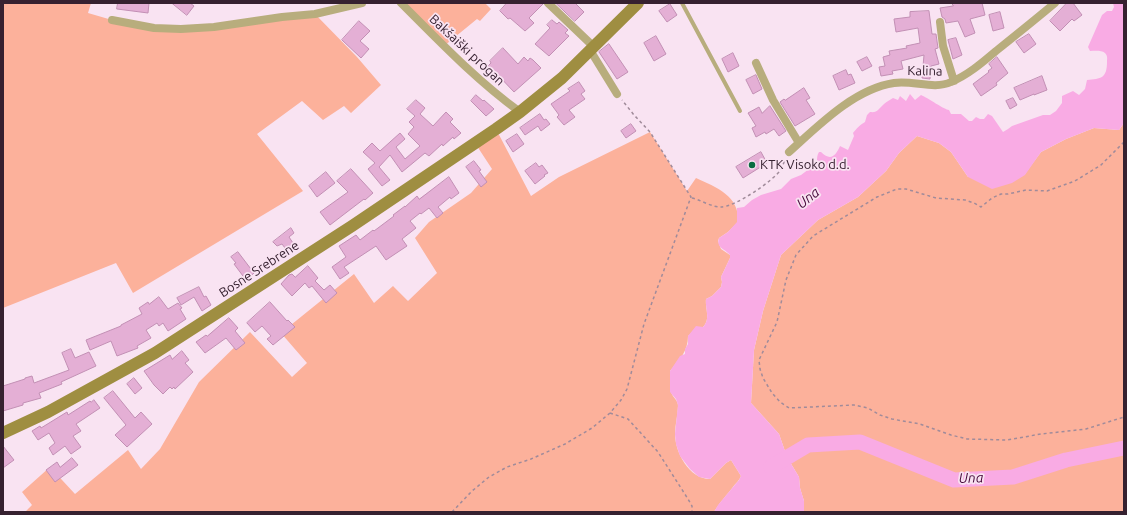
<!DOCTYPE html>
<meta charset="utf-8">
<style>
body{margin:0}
#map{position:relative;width:1127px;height:515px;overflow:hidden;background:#f9e3f2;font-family:Ubuntu,sans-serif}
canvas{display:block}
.frame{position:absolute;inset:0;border:4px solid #362130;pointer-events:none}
</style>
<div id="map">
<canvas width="1127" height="515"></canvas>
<div class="frame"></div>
</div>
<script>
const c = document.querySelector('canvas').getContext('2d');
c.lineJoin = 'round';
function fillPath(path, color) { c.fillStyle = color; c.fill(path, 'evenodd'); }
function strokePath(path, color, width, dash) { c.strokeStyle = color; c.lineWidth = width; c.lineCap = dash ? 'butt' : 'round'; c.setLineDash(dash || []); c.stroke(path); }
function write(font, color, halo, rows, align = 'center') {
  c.font = font + ' Ubuntu,sans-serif'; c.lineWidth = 3.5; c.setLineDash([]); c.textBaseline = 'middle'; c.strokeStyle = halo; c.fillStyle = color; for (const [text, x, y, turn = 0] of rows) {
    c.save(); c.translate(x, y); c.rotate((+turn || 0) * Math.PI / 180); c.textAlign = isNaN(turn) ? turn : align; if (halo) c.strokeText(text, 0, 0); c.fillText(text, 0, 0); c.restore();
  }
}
const green = new Path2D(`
 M3,3H91L88,13L112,20L181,29L315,14L357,57L381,85L351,113L344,106L323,120L302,101L257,134L303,191L133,293L116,263L3,308Z
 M401,3H485L491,9L480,21L477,19L444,46Z
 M1124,123V512H804V501L800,488L799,477L787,457L779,434L751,403L754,350L763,311L781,255L818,220L858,197L886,171L899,153L917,136L939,143L951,152L968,177L1024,175L1041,152L1066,139L1094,128L1119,130Z
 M496,129L531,196L559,177L650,132L687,191L696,178C716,187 740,196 738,222L728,232L719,238L718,241L721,249L730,255V258L721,277L722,282L721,287L712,296L706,299C705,309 711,319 703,327H699L688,336C688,351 680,359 670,371C671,377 670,388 671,392C673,398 678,400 678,406C678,415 675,424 675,434C675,452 689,479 710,479L726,463L731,460L741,476C739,481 736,483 733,487C727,495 719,503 714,512H25L32,505L22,492L50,467L75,494L128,450L141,469L160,449L199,382L250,332L292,377L307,363L281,333L354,274L374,303L393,286L408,301L437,273L415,238L429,222L471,193L492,169L475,143Z`);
const water = new Path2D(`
 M1113,3H1124V123L1119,130L1094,128L1066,139L1041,152L1025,175L1012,183L992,189L968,177L951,152L939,143L917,136L899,153L886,171L858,197L818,220L781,255L763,311L754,350L751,403L779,434L787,457L799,477L800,488L804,501V512H714L718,505L739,480L741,476L731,460L726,463L710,479L699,477L690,469L680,456L676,444L675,434L678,405L676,399L670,392V371L680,356L685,354V349L688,344V336L696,326L703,327C711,319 705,309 706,299L712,296L721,287L722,282L721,277L730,258V255C724,248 716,248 719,238L728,232L737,222V208L744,207L752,200L761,195L781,189L791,179L801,175L809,169H812C820,162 815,158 819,152H821C831,162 836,155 840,146L848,150L854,136L853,133C856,129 861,124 865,122L867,115L870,112C878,113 878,109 884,104C886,102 890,100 893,98L898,100L900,96L906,101L910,94L915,100L921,95C928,98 945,110 949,110L951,114H961L969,121H972L976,117L980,119H984L988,114L992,116L1003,132L1008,129L1012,126L1043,115H1050L1056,111L1062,103V96L1073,91L1079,95L1085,89L1087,80C1101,79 1107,78 1107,62C1107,59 1108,56 1105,53C1101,50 1095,51 1090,51L1088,47L1102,15L1107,11H1112L1114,7Z`);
const river = new Path2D(`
 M771,467L808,445L860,442L954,480L1013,477L1066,460L1124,448`);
const building = new Path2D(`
 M118,3H149L148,13L117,9Z
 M172,3H190L194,6L187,15Z
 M507,3H543V4L529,18L534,23L525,31L510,18L508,19L500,11Z
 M556,3H575L584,12L575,21Z
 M952,3H982L985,15L970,19L975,33L965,37L958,21L946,23L945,19L942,17L940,8L953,6Z
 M1067,3H1073L1082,15L1074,21L1072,19L1060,31L1050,21Z
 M670,4L677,15L667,22L659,11Z
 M929,11L932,34H936L938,48L935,49L939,64L931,66L930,79L922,78L924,55L901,61L903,69L892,71L893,74L881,76L879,67L885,66L883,57L890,55L889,51L907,48L906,46L920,43L918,28L896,32L894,19L910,17V12Z
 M1000,12L1004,28L993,31L989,15Z
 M552,20L557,24L559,22L568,30L565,33L569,36L549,56L535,44L550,28L547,25Z
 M359,21L370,31L360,41L369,49L361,58L342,40Z
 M1029,34L1036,44L1024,53L1016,42Z
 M656,36L666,54L654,61L644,43Z
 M956,38L962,55L953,59L948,40Z
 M609,44L628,72L617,79L599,52Z
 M503,48L518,64L524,57L528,61L530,58L533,60L541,68L514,92L497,74L492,79L484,70L491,63L490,61Z
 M733,53L739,66L728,72L722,59Z
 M867,57L872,66L862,71L857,62Z
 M997,57L1008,73L996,83L997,85L981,96L973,84L989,72L988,71L992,68L989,64Z
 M846,70L848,75L851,74L855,83L839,90L833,76Z
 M756,75L762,89L753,94L746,80Z
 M1042,76L1047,90L1034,95V94L1020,100L1014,88Z
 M579,82L585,91L581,94L585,99L569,110L575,117L564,125L557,117L559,115L551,104L570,91L568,89Z
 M804,88L810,98L806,100L815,114L795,126L780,102L784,99L785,100Z
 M476,95L483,101L484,100L494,109L486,116L471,101Z
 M1013,98L1017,105L1010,109L1006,101Z
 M416,100L425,108L420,114L433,126L446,112L453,119L450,122L461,133L454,139L453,137L443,146L442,144L429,156L425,153L402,172L390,155L379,167L390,180L382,186L368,169L375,163L363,152L372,143L380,151L400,133L405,139L396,147L405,159L420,146L408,134L414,127L409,122L415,116L407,109Z
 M770,106L786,131L779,136L774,129L766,134L765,132L756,137L752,128L756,126L748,113L759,107L762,113Z
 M540,114L544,120L546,119L550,124L541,131L538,126L525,135L520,128Z
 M631,124L636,131L626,138L621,131Z
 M517,134L524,144L513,152L506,141Z
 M761,152L767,163L743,178L736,167Z
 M474,161L481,170L479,171L487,182L481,187L466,167Z
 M536,163L539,167L542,165L548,173L544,175L545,176L535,184L525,171Z
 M351,169L373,193L365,200L364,199L330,225L320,212L348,192L337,181Z
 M326,172L335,183L317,197L309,186Z
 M449,177L459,193L451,199L450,197L438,207L443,213L437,218L429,208L421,214L420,213L410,221L416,228L402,239L407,246L386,260L376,246L344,267L349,273L340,279L332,267L346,257L339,246L356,235L360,240L373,230L374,231L394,216L393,215L405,206V207L417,196L419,199Z
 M291,228L294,233L289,237L295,246L288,252L282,244L277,246L273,242Z
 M238,252L254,273L246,280L234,264L236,263L231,257Z
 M308,266L318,278L315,281L324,290L330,285L337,293L326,303L312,286L309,288L305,283L292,296L281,284L289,275L292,274L295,277Z
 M199,287L204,297L206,296L211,305L202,311L194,297L181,305L177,298Z
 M159,297L168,309L178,303L182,308L180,309L186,319L168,331L163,323L159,326L157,323L146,330L151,338L137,346L138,348L117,356L111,341L90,350L86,340L121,326V325L142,314L139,308L148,302L149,304Z
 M270,302L287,321L288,320L295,327L273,345L267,339L271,336L262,326L255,332L247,323Z
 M229,318L238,328L235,331L245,343L236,350L226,338L205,353L196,342L206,335L207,336Z
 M71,349L75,358L89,352L96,366L61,382L62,384L39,393L41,398L23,403V405L3,411V386L25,379V378L32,376L34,383L69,370L62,353Z
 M182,351L189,360L185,363L193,372L175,389L174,387L172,389L170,387L163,394L154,385L144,371L170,355L172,359Z
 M134,378L142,388L135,394L127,384Z
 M113,391L135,418L141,412L152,424L127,447L115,435L126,425L104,398Z
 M94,400L100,408L76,424L81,431L73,436L81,447L71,454L65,446L53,455L49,448L55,443L49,433L38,440L32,431L40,426L41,428L67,412L68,415L90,401L91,402Z
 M3,446L14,460L3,468Z
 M72,458L78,465L55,482L46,470L57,462L60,467Z`);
const path = new Path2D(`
 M1124,142L1101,165L1075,181L1047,191L1026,190L1008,194H1001L992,198L981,207L974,203L965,200L936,198L906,189H897L877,197L813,236L796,255L786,280L777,322L759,360L760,369L763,378L772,393L780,402L789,408L854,405L868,408L880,415L892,419L920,424L951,435L967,439L1007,440L1041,434L1086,429L1124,417
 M692,198C701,200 711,207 721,207C735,207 775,180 782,168C783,165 784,162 785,159
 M610,413L628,419L658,452L688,499L692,506V512
 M452,512L472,491L489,477L507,467L531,459L565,444L592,428L610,413L621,400L627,389L644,324L691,197L650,132L634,115L622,100`);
const lane = new Path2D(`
 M682,3L740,111`);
const street = new Path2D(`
 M401,3C439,41 476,80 520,112
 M548,3L594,47
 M112,20L154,28L181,29L214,27L282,17L315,14L362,3
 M940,22L943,46L954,81
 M590,50L617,94
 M756,63L773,100L799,143
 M789,152C818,126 854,89 894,83C913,80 934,90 951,82C968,75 983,62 996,51C1016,35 1036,19 1055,3`);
const secondary = new Path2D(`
 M3,433L48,412L155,353L352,226L496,129L520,112L562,78L638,3`);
const markers = [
 [752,165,4,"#0a6c41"]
];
const streetNames = [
 ["Bakšaiški progan",467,50,43],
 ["Kalina",925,71,1],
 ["Bosne Srebrene",259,269,-33]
];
const poiNames = [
 ["KTK Visoko d.d.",760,165]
];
const waterNames = [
 ["Una",808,198,-38],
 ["Una",971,478,-2]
];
fillPath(green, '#fcb19b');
fillPath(water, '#f9abe4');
strokePath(river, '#f9abe4', 15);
fillPath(building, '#e4afd5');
strokePath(building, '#c28fb4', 1);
strokePath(path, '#a08b9a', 1.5, [3, 3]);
strokePath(lane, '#b8ad7d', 4);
strokePath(street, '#b8ad7d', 8);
strokePath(secondary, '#9f8e41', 12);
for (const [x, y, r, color] of markers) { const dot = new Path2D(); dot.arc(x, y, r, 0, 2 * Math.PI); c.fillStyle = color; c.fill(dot); strokePath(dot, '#f9e3f2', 1.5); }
write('13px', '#362130', '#f9e3f2', streetNames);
write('13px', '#362130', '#f9e3f2', poiNames, 'left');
write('italic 14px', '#470b3c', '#f9e3f2', waterNames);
</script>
